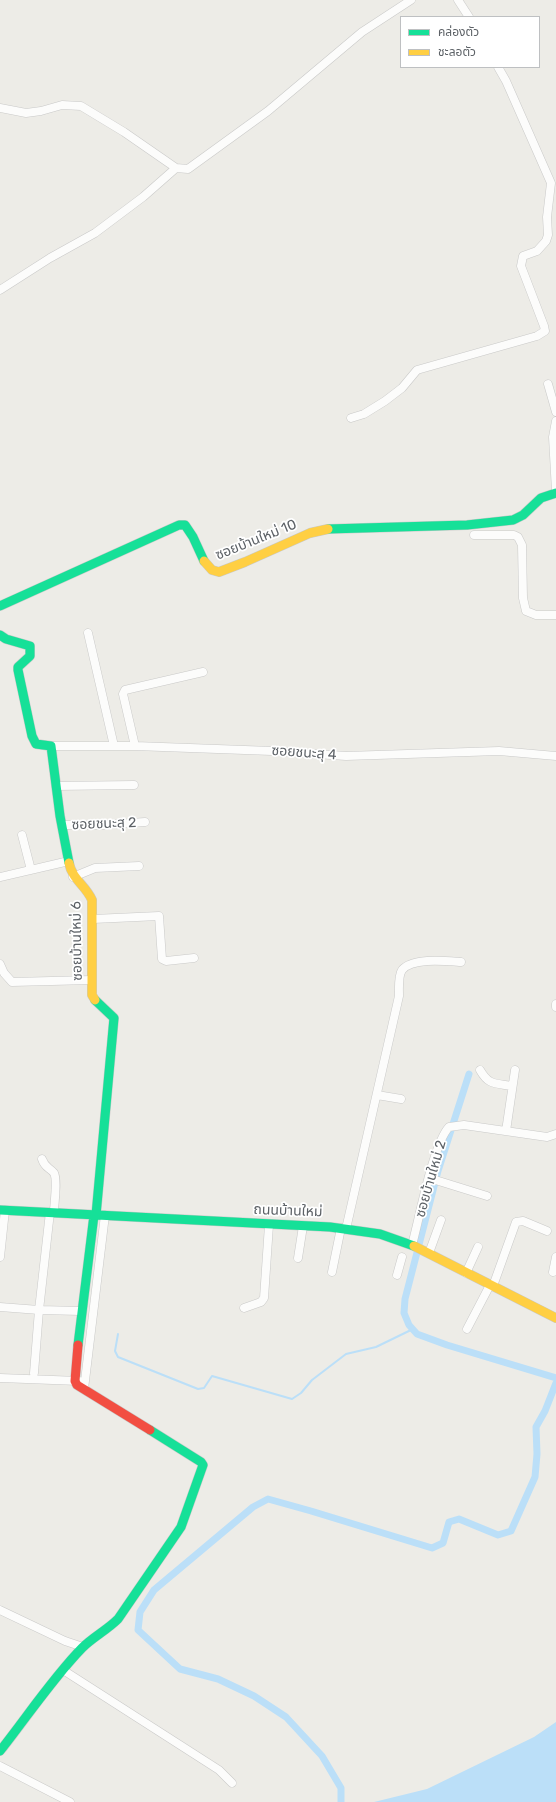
<!DOCTYPE html>
<meta charset="utf-8">
<style>
body{margin:0}
#map{position:relative;width:556px;height:1802px;overflow:hidden;background:#edece7;font-family:Rubik,"Noto Sans Thai",sans-serif}
canvas{display:block}
.legend{position:absolute;left:400px;top:16px;width:140px;height:52px;box-sizing:border-box;background:#fff;border:1px solid #bec0c2;margin:0;padding:5px 7px;list-style:none;font-size:12px;color:#5c6166}
.legend li{display:flex;align-items:center;gap:8px;height:20px}
.legend b{width:20px;border:1px solid #bec0c2}
</style>
<div id="map">
<canvas width="556" height="1802"></canvas>
<ul class="legend">
<li><b style="height:5px;background:#16e098"></b>คล่องตัว</li>
<li><b style="height:5px;background:#ffcf43"></b>ชะลอตัว</li>
</ul>
</div>
<script>
const c = document.querySelector('canvas').getContext('2d');
c.lineJoin = 'round';
function fillPath(path, color) { c.fillStyle = color; c.fill(path, 'evenodd'); }
function strokePath(path, color, width, dash) { c.strokeStyle = color; c.lineWidth = width; c.lineCap = dash ? 'butt' : 'round'; c.setLineDash(dash || []); c.stroke(path); }
function write(font, color, halo, rows, align = 'center') {
  c.font = font + ' Rubik,"Noto Sans Thai",sans-serif'; c.lineWidth = 3.5; c.setLineDash([]); c.textBaseline = 'middle'; c.strokeStyle = halo; c.fillStyle = color; for (const [text, x, y, turn = 0] of rows) {
    c.save(); c.translate(x, y); c.rotate((+turn || 0) * Math.PI / 180); c.textAlign = isNaN(turn) ? turn : align; if (halo) c.strokeText(text, 0, 0); c.fillText(text, 0, 0); c.restore();
  }
}
const water = new Path2D(`
 M556,1722V1802H374L427,1789L534,1737Z`);
const stream = new Path2D(`
 M118,1334L115,1351L118,1357L198,1389L204,1388L212,1376L292,1399L301,1393L312,1380L346,1354L376,1347L413,1329`);
const canal = new Path2D(`
 M469,1074L438,1171L405,1299L404,1313L409,1325L417,1334L447,1345L556,1378
 M341,1802V1788L322,1756L286,1717L254,1696L218,1679L180,1669L138,1630L140,1612L154,1590L253,1507L268,1499L311,1511L432,1548L443,1543L449,1522L459,1519L498,1535L511,1531L535,1477L537,1454L536,1427L545,1411L556,1383`);
const street = new Path2D(`
 M458,0L469,17
 M0,108L26,113L41,111L62,105L81,106L124,132L176,168L188,169L268,111L362,32L411,0
 M0,290L50,258L95,233L143,197L176,168
 M548,384L556,412
 M351,418L364,414L385,401L402,388L417,370L537,336L545,331L544,326L521,266L523,256L537,251L546,241L548,235L547,217L551,183L506,81L498,67
 M556,421L553,437L556,491
 M474,535H514L518,537L522,545L523,598L526,611L536,615H556
 M88,633L114,746
 M51,746H135L272,751L346,756L499,751L556,756
 M135,746L123,694L125,690L203,672
 M56,786L134,785
 M62,825H103L145,822
 M22,835L31,870
 M0,877L69,861
 M73,877L95,868L139,866
 M93,919L159,916L162,959L166,961L194,958
 M0,964L4,973L12,982L91,980
 M556,1004V1007
 M480,1070C489,1086 496,1083 512,1086
 M377,1095L401,1099
 M506,1131L515,1070
 M42,1159C45,1168 49,1167 54,1173C58,1180 54,1204 54,1212
 M429,1178L487,1196
 M346,1229L399,996C399,988 398,976 402,970C412,957 447,961 461,962
 M412,1245C419,1220 433,1144 449,1127L464,1125L547,1137L556,1134
 M429,1253L441,1220
 M0,1257L5,1210
 M298,1258L303,1226
 M332,1272L341,1228
 M553,1272L556,1257
 M466,1273L478,1247
 M397,1275L402,1257
 M493,1286L516,1222L523,1221L547,1231
 M0,1307L39,1310L81,1311
 M244,1308L261,1302L264,1298L269,1225
 M467,1329L490,1285
 M34,1373L39,1310L50,1212
 M0,1378L79,1381
 M84,1389L105,1215
 M0,1610L65,1641L83,1647
 M63,1670L219,1770L232,1783
 M0,1766L70,1802`);
const fast = new Path2D(`
 M328,529L467,525L513,520L523,515L541,498L556,493
 M0,606L179,525H185L193,537L204,561
 M0,635L6,639L30,646V656L18,667V670L32,736L36,744L51,746L60,816L69,863
 M95,1000L114,1018L96,1215
 M0,1210L330,1227L380,1234L414,1246
 M78,1345L94,1215
 M0,1751C27,1717 52,1679 82,1648C93,1637 107,1630 118,1619L181,1527L203,1465L201,1462L150,1430`);
const slow = new Path2D(`
 M204,561L212,570L219,572L245,562L310,533L328,529
 M69,863C72,879 86,886 92,900V995L95,1000
 M414,1246L556,1318`);
const jam = new Path2D(`
 M78,1345L75,1381L77,1385L150,1430`);
const streetNames = [
 ["ซอยบ้านใหม่ 10",256,540,-22],
 ["ซอยชนะสุ 4",304,753,4],
 ["ซอยชนะสุ 2",104,824,-2],
 ["ซอยบ้านใหม่ 6",77,941,-91],
 ["ซอยบ้านใหม่ 2",431,1179,-74],
 ["ถนนบ้านใหม่",288,1211,2]
];
fillPath(water, '#bbdff8');
strokePath(stream, '#bbdff8', 2);
strokePath(canal, '#bbdff8', 7);
strokePath(street, '#c9c9c8', 9);
strokePath(fast, '#c8c9c8', 10);
strokePath(slow, '#c8c9c8', 10);
strokePath(jam, '#c8c9c8', 10);
strokePath(street, '#fcfcfb', 8);
strokePath(fast, '#16e098', 9);
strokePath(slow, '#ffcf43', 9);
strokePath(jam, '#f24e42', 9);
write('14px', '#5c6166', '#fff', streetNames);
</script>
